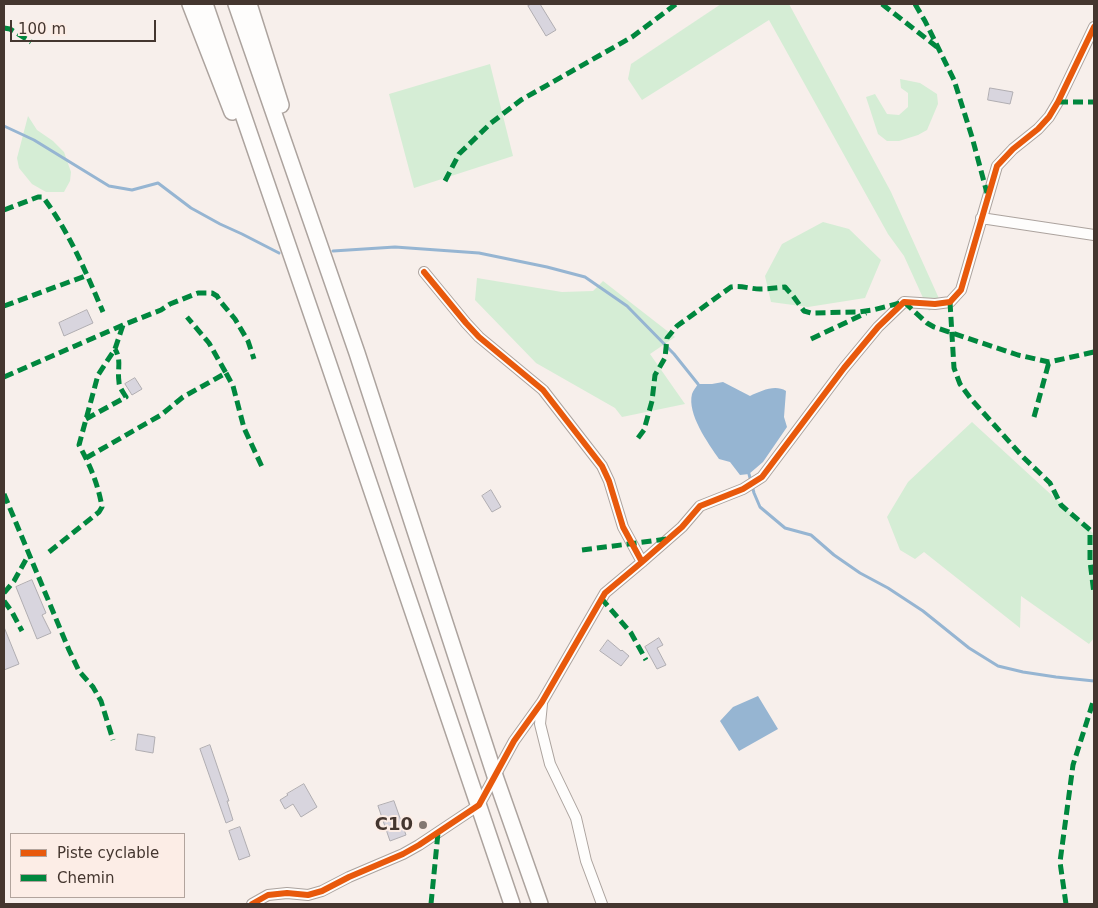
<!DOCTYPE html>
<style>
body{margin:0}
#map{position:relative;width:1098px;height:908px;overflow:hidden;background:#f7efeb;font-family:"DejaVu Sans",sans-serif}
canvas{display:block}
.frame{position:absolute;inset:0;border:5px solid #44362f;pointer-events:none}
.legend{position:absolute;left:10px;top:833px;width:175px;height:65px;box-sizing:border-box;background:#fcede6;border:1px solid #b2a49d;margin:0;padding:6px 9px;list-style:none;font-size:15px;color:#44362f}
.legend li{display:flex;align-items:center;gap:10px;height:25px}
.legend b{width:25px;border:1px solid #b2a49d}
.scale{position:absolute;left:10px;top:20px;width:146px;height:22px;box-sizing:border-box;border:2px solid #44362f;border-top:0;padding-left:6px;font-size:15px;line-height:18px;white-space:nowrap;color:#44362f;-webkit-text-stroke:4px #fcede6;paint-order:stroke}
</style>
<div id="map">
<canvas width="1098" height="908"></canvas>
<div class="frame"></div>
<ul class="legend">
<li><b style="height:6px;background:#e8590c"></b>Piste cyclable</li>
<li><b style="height:6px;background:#00873e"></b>Chemin</li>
</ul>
<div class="scale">100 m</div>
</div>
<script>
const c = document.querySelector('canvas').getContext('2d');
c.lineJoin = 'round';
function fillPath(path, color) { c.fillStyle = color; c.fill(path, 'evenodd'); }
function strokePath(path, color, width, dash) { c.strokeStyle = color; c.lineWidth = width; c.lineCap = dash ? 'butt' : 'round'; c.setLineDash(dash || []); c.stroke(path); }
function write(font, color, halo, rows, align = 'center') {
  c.font = font + ' "DejaVu Sans",sans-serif'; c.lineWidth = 4; c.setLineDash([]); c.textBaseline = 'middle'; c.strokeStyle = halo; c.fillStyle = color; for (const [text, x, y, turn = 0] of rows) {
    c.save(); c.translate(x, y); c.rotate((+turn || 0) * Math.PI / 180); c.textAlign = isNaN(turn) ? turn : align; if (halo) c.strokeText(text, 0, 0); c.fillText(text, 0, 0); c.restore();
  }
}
const green = new Path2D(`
 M721,4H789L891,192L941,303L929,311L904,256L888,234L769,20L642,100L628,79L631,64Z
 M490,64L513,156L414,188L389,94Z
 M900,79L920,83L937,94L938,104L927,130L918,135L899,141H887L878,134L866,97L875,94L887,114L899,115L908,107V93L901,88Z
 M28,116L37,130L53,141L64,152L71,172L70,181L64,192H46L32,184L19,168L17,158Z
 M823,222L849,229L881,260L865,298L808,307L771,302L765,276L782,244Z
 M477,278L562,292L593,291L603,281L675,337L650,354L685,404L622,417L615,408L536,363L475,300Z
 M972,422L1094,534V638L1089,644L1021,596L1020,628L924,552L915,559L900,550L887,517L908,482Z`);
const water = new Path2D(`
 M723,382L750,396C761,391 775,384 786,391L784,417L787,427L763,462L749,474L740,475L730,462L719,459C708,443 687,414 692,394C693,391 696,387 698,384H712Z
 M758,696L778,729L739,751L720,721L733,707Z`);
const stream = new Path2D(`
 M4,126L34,140L109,186L132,190L158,183L191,208L220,224L242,234L279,253
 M333,251L395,247L479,253L547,267L585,277L627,306L674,354L698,384
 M749,474L754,493L760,507L785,528L811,535L834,555L860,573L888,588L923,611L969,648L998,666L1023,672L1056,677L1094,681`);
const building = new Path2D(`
 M532,4H540L556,30L546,36L528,6Z
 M990,88L1013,92L1010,104L988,100Z
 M87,310L93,323L64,336L59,323Z
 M135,378L142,389L132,395L125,384Z
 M491,490L501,507L492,512L482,496Z
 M32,580L46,613L42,615L51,633L37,639L16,587Z
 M4,627L19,664L4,670Z
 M659,638L663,645L657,648L666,665L657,669L645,647Z
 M608,640L621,651L622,650L629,656L621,666L600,651Z
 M138,734L155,737L153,753L136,750Z
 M210,745L229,801H227L233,820L226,823L200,749Z
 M304,784L317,807L301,817L293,804L285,809L280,800L288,795L287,794Z
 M394,801L406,835L390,841L378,806Z
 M240,827L250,856L239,860L229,831Z`);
const minor = new Path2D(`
 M981,218L1094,235
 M424,272L466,323L479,337L543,390L602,466L609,481L623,527L642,562
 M542,704L540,724L550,764L576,818L586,861L602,904
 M252,904L268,895L287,893L308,895L322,891L349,877L403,854L419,845L479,805L514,741L542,702L605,593L642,562L682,527L700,506L743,489L762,477L844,368L878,327L904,302L935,304L950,302L961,290L997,166L1013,149L1038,129L1049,117L1058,102L1094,27`);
const highway = new Path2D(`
 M190,4L232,112
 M205,4L327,359L512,904
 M236,4L357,353L495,776L540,904
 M249,4L281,105`);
const quiet = new Path2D(`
 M882,4L937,47
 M915,4L925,21L954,80L972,137L987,193
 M4,28L10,29L31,42
 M1058,102H1094
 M445,181L459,154L491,123L521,100L632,37L676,4
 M4,210L38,197H43C69,232 86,272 103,312
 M950,302L954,368L960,384L971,399L1023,457L1050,483L1061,505L1090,530V561L1094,594
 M4,306L88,275
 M811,339L866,313
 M226,373L233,386L244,428L263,469
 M4,377L123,325L161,310L170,304L198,293H212L217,296L220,301L235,319L248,341L254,359
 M1034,417L1049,362
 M86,419L126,397C123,392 119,387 119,382C117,369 122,361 115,349
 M638,438L644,430L652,401L655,375L665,358L667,338L677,326L731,287C741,285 750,289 760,289C768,289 776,288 785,287L793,296L804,311L811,313L858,312L873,310L904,302L927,323L934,327L1018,355L1049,362L1094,352
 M86,458L161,415L183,397L226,373L209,343L187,317
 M4,494L69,650L79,671L93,687L101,701L113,740
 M582,550L667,539
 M49,552L99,512L102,507C98,484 90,465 79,445L98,375L115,349L123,325
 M4,593L14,581L29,554
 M601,598L631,633L646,660
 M4,601L12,612L22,631
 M431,904L438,833
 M1066,904L1060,862L1073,765L1094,699`);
const cycleway = new Path2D(`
 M424,272L466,323L479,337L543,390L602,466L609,481L623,527L642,562
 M252,904L268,895L287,893L308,895L322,891L349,877L403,854L419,845L479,805L514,741L542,702L605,593L642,562L682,527L700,506L743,489L762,477L844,368L878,327L904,302L935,304L950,302L961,290L997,166L1013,149L1038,129L1049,117L1058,102L1094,27`);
const markers = [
 [423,825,5,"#837771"]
];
const poiNames = [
 ["C10",413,825]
];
fillPath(green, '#d5edd5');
fillPath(water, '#96b5d2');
strokePath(stream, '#96b5d2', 3);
fillPath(building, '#d8d5de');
strokePath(building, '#b0adb1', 1);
strokePath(minor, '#aca39e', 12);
strokePath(highway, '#aca39e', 18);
strokePath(minor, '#fefdfc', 10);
strokePath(highway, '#fefdfc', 15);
strokePath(quiet, '#00873e', 5, [10, 5]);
strokePath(cycleway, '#e8590c', 6);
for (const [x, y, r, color] of markers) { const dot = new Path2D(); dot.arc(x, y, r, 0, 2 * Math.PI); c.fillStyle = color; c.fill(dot); strokePath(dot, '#fcede6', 2); }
write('bold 18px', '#44362f', '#fcede6', poiNames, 'right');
</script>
